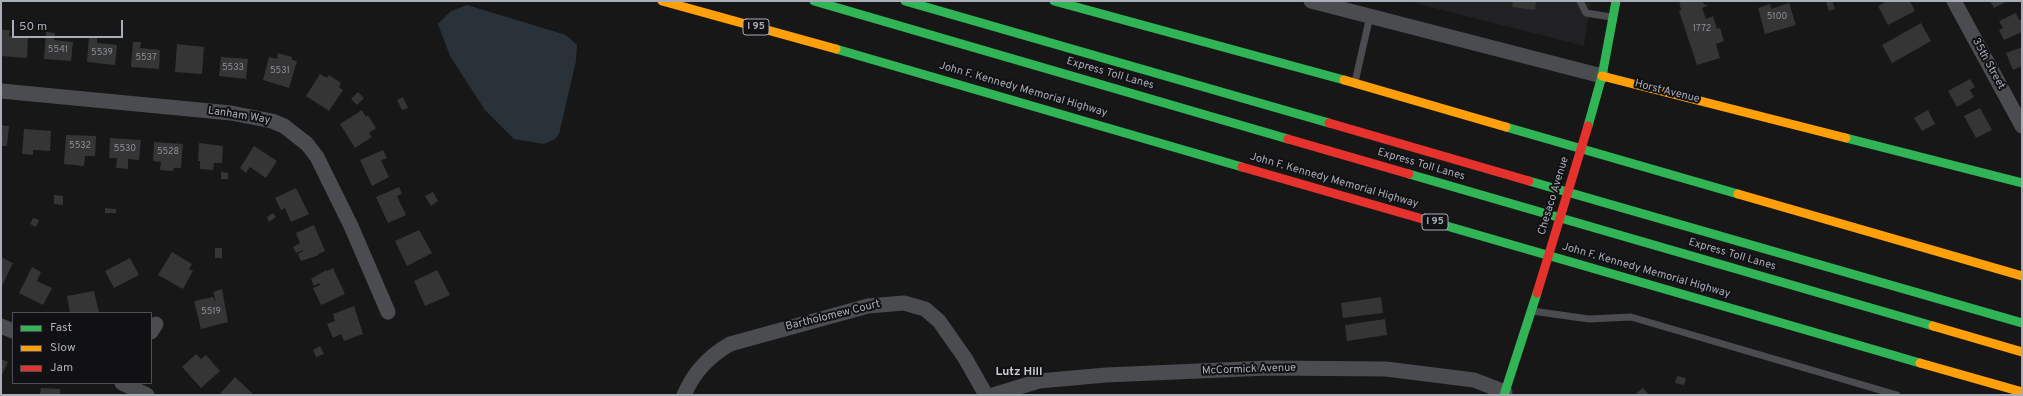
<!DOCTYPE html>
<style>
body{margin:0}
#map{position:relative;width:2023px;height:396px;overflow:hidden;background:#171717;font-family:Overpass,sans-serif}
canvas{display:block}
.frame{position:absolute;inset:0;border:2px solid #a8adb8;pointer-events:none}
.legend{position:absolute;left:12px;top:312px;width:140px;height:72px;box-sizing:border-box;background:#111113;border:1px solid #4d4f55;margin:0;padding:5px 7px;list-style:none;font-size:12px;color:#a8adb8}
.legend li{display:flex;align-items:center;gap:8px;height:20px}
.legend b{width:20px;border:1px solid #4d4f55}
.scale{position:absolute;left:12px;top:20px;width:111px;height:18px;box-sizing:border-box;border:2px solid #a8adb8;border-top:0;padding-left:5px;font-size:12px;line-height:14px;white-space:nowrap;color:#a8adb8;-webkit-text-stroke:3px #111113;paint-order:stroke}
</style>
<div id="map">
<canvas width="2023" height="396"></canvas>
<div class="frame"></div>
<ul class="legend">
<li><b style="height:5px;background:#30b455"></b>Fast</li>
<li><b style="height:5px;background:#ff9f0a"></b>Slow</li>
<li><b style="height:5px;background:#e5322d"></b>Jam</li>
</ul>
<div class="scale">50 m</div>
</div>
<script>
const c = document.querySelector('canvas').getContext('2d');
c.lineJoin = 'round';
function fillPath(path, color) { c.fillStyle = color; c.fill(path, 'evenodd'); }
function strokePath(path, color, width, dash) { c.strokeStyle = color; c.lineWidth = width; c.lineCap = dash ? 'butt' : 'round'; c.setLineDash(dash || []); c.stroke(path); }
function write(font, color, halo, rows, align = 'center') {
  c.font = font + ' Overpass,sans-serif'; c.lineWidth = 4; c.setLineDash([]); c.textBaseline = 'middle'; c.strokeStyle = halo; c.fillStyle = color; for (const [text, x, y, turn = 0] of rows) {
    c.save(); c.translate(x, y); c.rotate((+turn || 0) * Math.PI / 180); c.textAlign = isNaN(turn) ? turn : align; if (halo) c.strokeText(text, 0, 0); c.fillText(text, 0, 0); c.restore();
  }
}
const built = new Path2D(`
 M1407,1H1591L1584,46Z`);
const water = new Path2D(`
 M467,5L566,35L577,45L576,61L559,134L555,139L544,144L514,139L485,110L450,56L438,24L451,11Z`);
const building = new Path2D(`
 M1513,1H1536L1535,10L1512,7Z
 M1679,1H1703L1704,5L1707,4V6L1702,8L1706,19L1713,16L1717,29L1720,28L1724,41L1716,44L1720,58L1697,65L1679,11L1681,10Z
 M1832,1L1835,9L1829,11L1826,2Z
 M1887,1H1910L1915,11L1888,25L1878,6Z
 M1990,1H2008L1994,8Z
 M1789,3L1796,25L1765,34L1758,8L1770,4L1771,9Z
 M2016,13L2019,20L2022,19V32L2004,40L1999,30L2003,28L1999,21Z
 M1921,23L1931,41L1892,63L1882,45Z
 M2,30H10L9,36L28,38L27,58L1,56Z
 M46,32L55,33L54,40L73,42L71,61L44,59Z
 M89,37H97V43L117,45L115,65L87,62Z
 M133,42H141L140,48L160,50L159,69L131,67Z
 M177,44L204,47L202,74L175,72Z
 M2022,47V66L2013,70L2006,53Z
 M278,53L292,57V60L297,61L289,88L263,80L269,57L277,59Z
 M221,57L248,59L246,79L219,76Z
 M320,74L327,78L329,75L341,83L339,87L343,90L329,111L306,96Z
 M1970,79L1975,87L1970,90L1974,97L1957,107L1948,91Z
 M358,92L364,98L357,105L351,99Z
 M403,97L408,108L402,110L397,100Z
 M1980,108L1992,130L1976,138L1964,116Z
 M362,110L366,117L368,115L376,128L369,133L372,137L355,148L340,124Z
 M1928,110L1935,124L1922,131L1914,118Z
 M1,125L9,126L7,146H1Z
 M24,129L51,131L50,151L33,150V155L22,154Z
 M66,135L96,136L95,156H85L84,166L64,164Z
 M110,138L141,140L139,160L128,159V169L116,168L117,158H109Z
 M154,142L183,144L181,168H174L173,171L160,170L161,162L153,161Z
 M199,143L223,146L222,163H214L213,170L200,169V161H198Z
 M254,146L277,161L266,178L250,167L246,173L240,168Z
 M383,150L387,158L381,160L389,177L372,186L360,160Z
 M221,172L228,173V179H221Z
 M399,187L402,194L397,196L406,215L388,223L376,197Z
 M296,188L309,214L291,222L285,208L281,210L275,198Z
 M433,192L438,201L431,206L425,196Z
 M54,195L63,196V205L54,204Z
 M105,208L116,209V213H105Z
 M273,213L276,217L269,222L267,217Z
 M33,218L39,220L36,227L30,224Z
 M314,225L325,251L318,254L319,255L301,261L298,254L303,251V250L296,253L293,247L300,243L296,233Z
 M419,230L432,253L407,266L395,241Z
 M215,248H222V258H215Z
 M172,252L192,264L189,269L193,271L183,289L158,275Z
 M1,257L13,263L1,288Z
 M130,258L139,275L114,288L105,271Z
 M32,267L41,272L37,281L52,288L43,305L19,293Z
 M333,268L345,294L321,305L313,288L320,285L319,283L314,286L311,279L326,270L327,271Z
 M437,270L450,295L425,306L414,281Z
 M222,289L228,322L201,329L194,301L213,297L216,302L213,292Z
 M94,291L99,313H70L67,296Z
 M1381,297L1383,313L1343,318L1341,303Z
 M354,306L363,334L344,341L341,334L333,338L327,324L335,321L333,314Z
 M1385,319L1387,335L1347,341L1345,325Z
 M320,346L324,354L316,357L313,350Z
 M196,354L201,359L206,355L220,371L201,388L182,367Z
 M1,359L8,362L1,377Z
 M1677,376L1686,378L1684,385L1675,383Z
 M235,377L254,395H219Z
 M41,388L60,389V395H40Z
 M1643,388L1649,395H1634Z`);
const lane = new Path2D(`
 M1580,1L1586,13L1611,17
 M1355,82L1370,16
 M1532,311L1589,319L1631,317L1897,395`);
const street = new Path2D(`
 M1311,1L1602,76
 M1954,1L2022,126
 M1,91L231,113L272,121L284,126L307,144L317,157L351,226L388,312
 M1,326L13,331
 M151,332L156,324
 M122,383L147,395
 M684,395C694,372 708,357 730,344L868,306L904,303L925,309L939,321L965,358L986,395
 M993,395L1039,381L1106,375L1268,368L1386,369L1474,380L1505,392`);
const fast = new Path2D(`
 M814,1L1288,139
 M905,1L1329,123
 M1054,1L1344,80
 M836,49L1242,167
 M1588,126L1602,76L1616,1
 M1506,127L1738,194
 M1846,138L2022,183
 M1409,174L1933,326
 M1529,181L2022,323
 M1426,220L1920,363
 M1504,395L1537,293`);
const slow = new Path2D(`
 M662,1L836,49
 M1602,76L1846,138
 M1344,80L1506,127
 M1738,194L2022,276
 M1933,326L2022,352
 M1920,363L2022,392`);
const jam = new Path2D(`
 M1329,123L1529,181
 M1288,139L1409,174
 M1242,167L1426,220`);
const jamBridge = new Path2D(`
 M1537,293L1588,126`);
const numberNames = [
 ["5100",1777,17],
 ["1772",1702,29],
 ["5541",58,50],
 ["5539",102,53],
 ["5537",146,58],
 ["5533",233,68],
 ["5531",280,71],
 ["5532",80,146],
 ["5530",125,149],
 ["5528",168,152],
 ["5519",211,312]
];
const shields = [
 [756,27,26],
 [1435,222,26]
];
const shieldNames = [
 ["I 95",756,27],
 ["I 95",1435,222]
];
const streetNames = [
 ["35th Street",1988,64,61],
 ["Express Toll Lanes",1110,74,16],
 ["John F. Kennedy Memorial Highway",1023,90,16],
 ["Horst Avenue",1667,92,14],
 ["Lanham Way",239,116,9],
 ["Express Toll Lanes",1421,165,16],
 ["John F. Kennedy Memorial Highway",1334,181,16],
 ["Chesaco Avenue",1554,196,-73],
 ["Express Toll Lanes",1732,255,16],
 ["John F. Kennedy Memorial Highway",1646,271,16],
 ["Bartholomew Court",833,316,-14],
 ["McCormick Avenue",1249,370,-2]
];
const neighbourhoodNames = [
 ["Lutz Hill",1019,373]
];
fillPath(built, '#212123');
fillPath(water, '#2a3239');
fillPath(building, '#353536');
strokePath(lane, '#4b4c50', 7);
strokePath(street, '#4b4c50', 15);
strokePath(fast, '#30b455', 9);
strokePath(slow, '#ff9f0a', 9);
strokePath(jam, '#e5322d', 9);
strokePath(jamBridge, '#e5322d', 9);
write('9px', '#8b8f98', null, numberNames);
for (const [x, y, w] of shields) { const box = new Path2D(); box.roundRect(x - w / 2, y - 8, w, 16, 3); c.fillStyle = '#111113'; c.fill(box); strokePath(box, '#a8adb8', 1); }
write('bold 10px', '#a8adb8', null, shieldNames);
write('11px', '#a8adb8', '#111113', streetNames);
write('bold 12px', '#c9ccd4', '#111113', neighbourhoodNames);
</script>
